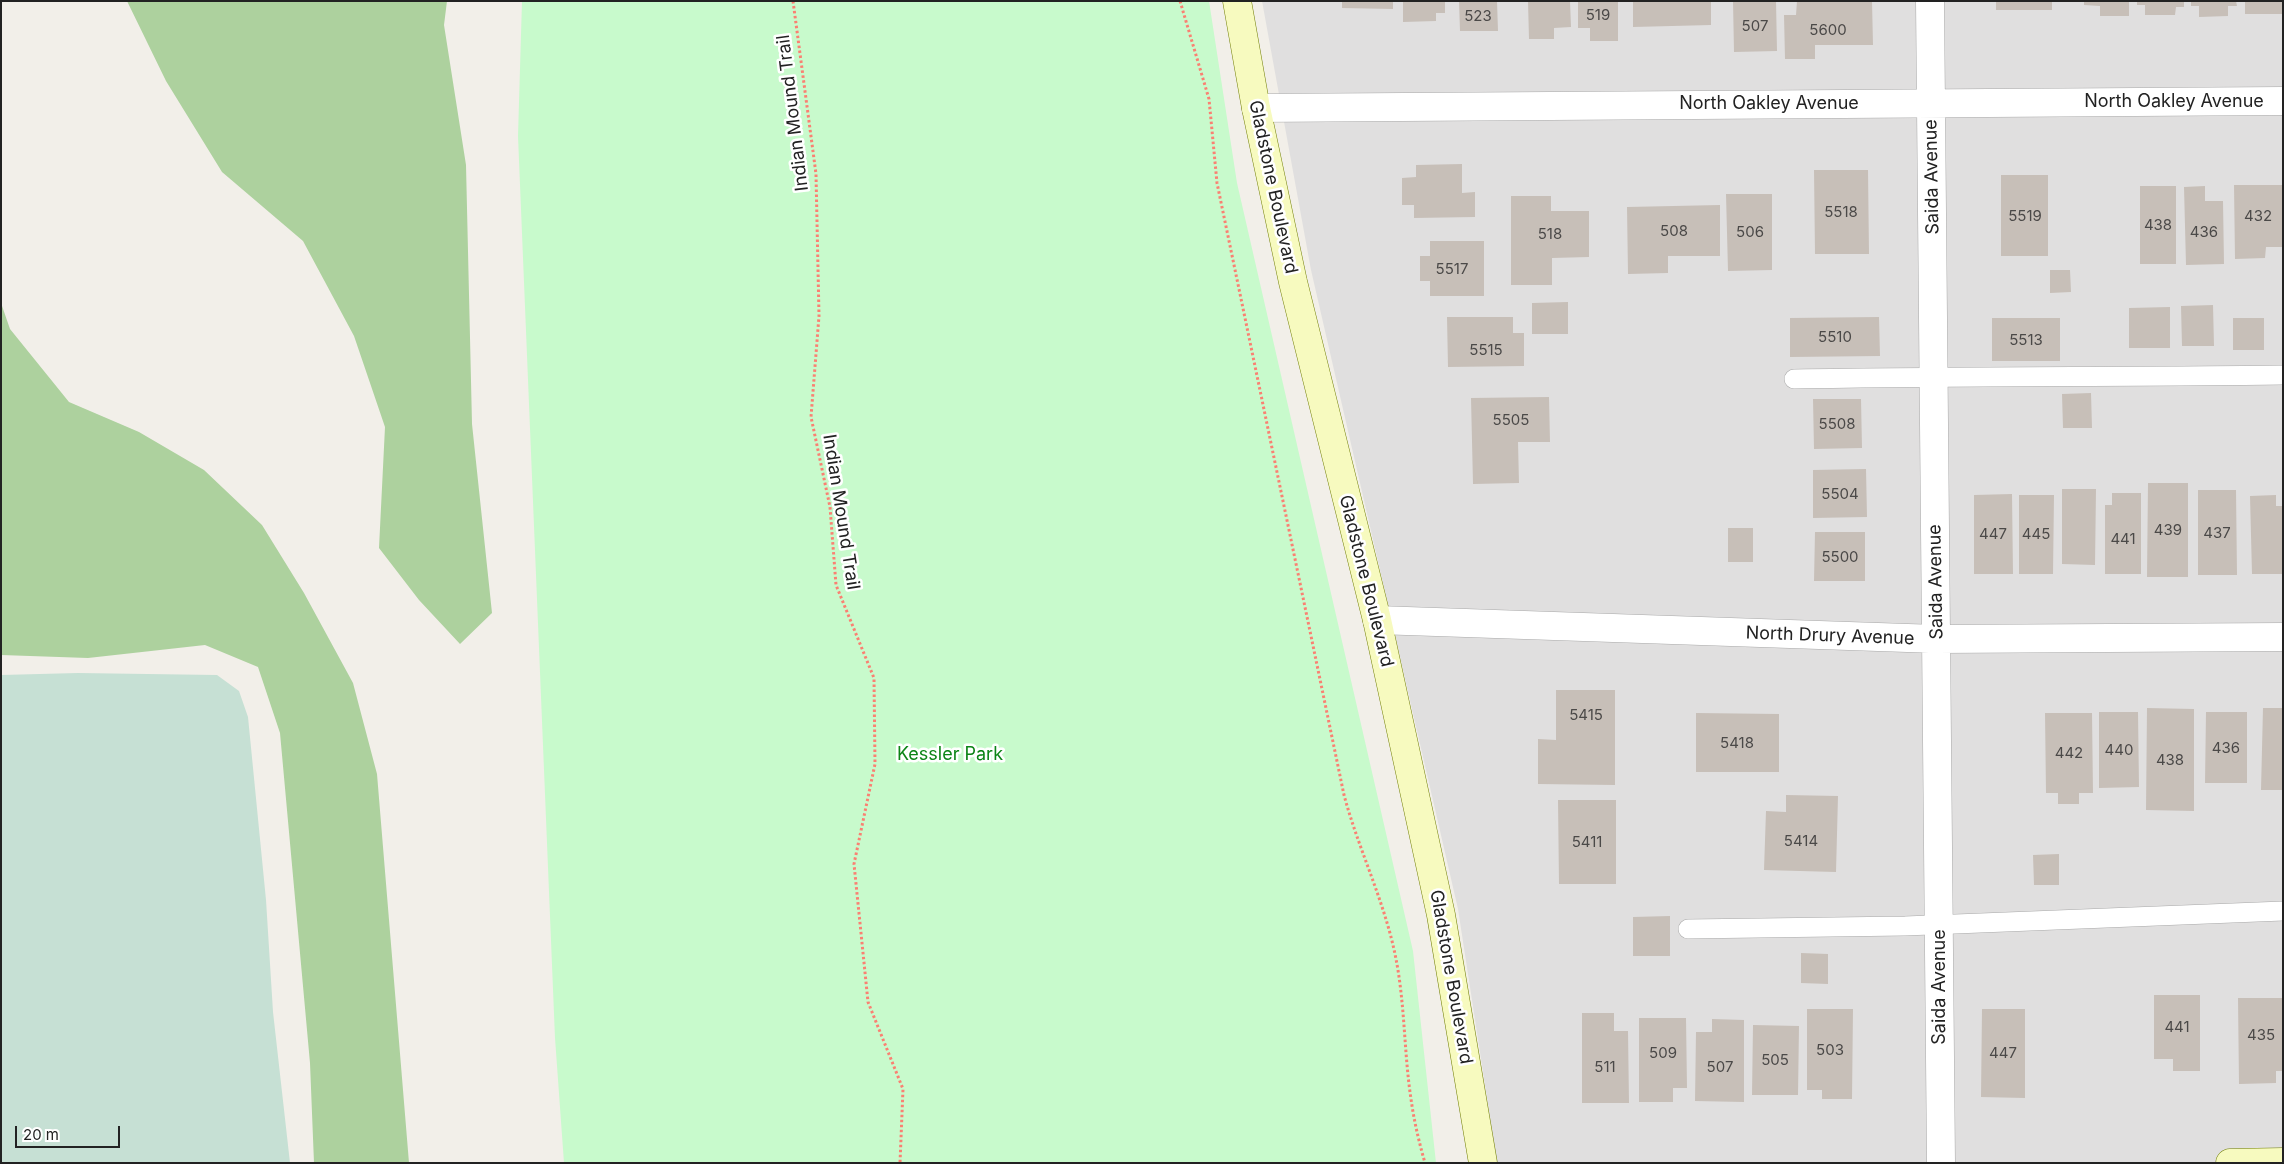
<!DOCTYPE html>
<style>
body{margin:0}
#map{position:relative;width:2284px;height:1164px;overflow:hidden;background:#f2efe9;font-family:Inter,sans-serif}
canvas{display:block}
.frame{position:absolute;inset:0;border:2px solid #222;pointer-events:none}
.scale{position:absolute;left:15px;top:1126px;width:105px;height:22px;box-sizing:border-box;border:2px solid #222;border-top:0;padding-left:6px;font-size:15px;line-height:18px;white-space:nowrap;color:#222;-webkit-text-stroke:4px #fff;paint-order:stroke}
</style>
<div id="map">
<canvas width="2284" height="1164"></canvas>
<div class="frame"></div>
<div class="scale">20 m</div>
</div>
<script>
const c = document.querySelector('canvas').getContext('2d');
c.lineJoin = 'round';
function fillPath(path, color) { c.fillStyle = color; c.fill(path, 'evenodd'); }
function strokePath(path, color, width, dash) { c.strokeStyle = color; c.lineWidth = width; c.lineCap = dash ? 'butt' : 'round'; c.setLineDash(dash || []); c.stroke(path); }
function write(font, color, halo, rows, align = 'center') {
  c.font = font + ' Inter,sans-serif'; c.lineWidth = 5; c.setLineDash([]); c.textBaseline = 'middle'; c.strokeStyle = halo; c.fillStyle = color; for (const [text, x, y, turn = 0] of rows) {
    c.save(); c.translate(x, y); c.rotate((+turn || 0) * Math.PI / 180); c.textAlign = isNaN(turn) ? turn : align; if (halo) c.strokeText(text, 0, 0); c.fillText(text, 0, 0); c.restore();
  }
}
const residential = new Path2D(`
 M1262,1H2283V1163H1497L1458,909L1311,270Z`);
const forest = new Path2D(`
 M127,1H447L444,25L466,165L472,424L492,613L460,644L419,600L379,548L385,427L354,336L303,241L222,172L166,81Z
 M1,303L10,329L69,402L139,432L204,470L262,525L304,593L353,683L377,774L409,1163H314L310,1063L280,733L258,667L205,645L88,658L1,655Z`);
const wetland = new Path2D(`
 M78,673L217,675L239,691L248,717L266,900L273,1012L290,1163H1V675Z`);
const park = new Path2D(`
 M522,1H1209L1237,183L1413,951L1436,1163H564L555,1038L518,136Z`);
const building = new Path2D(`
 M1342,1H1393V9L1342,8Z
 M1403,1H1445V13H1436V21L1403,22Z
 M1459,1H1497L1498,31H1460Z
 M1528,1H1570L1571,27L1554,28V39H1529Z
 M1578,1H1618V41H1590V28H1578Z
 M1633,1H1711V25L1633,27Z
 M1733,1H1776L1777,51L1734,52Z
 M1797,1H1872L1873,45H1815V59H1785L1784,15H1796Z
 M1996,1H2052V10H1996Z
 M2084,1H2129V16H2100V6L2084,5Z
 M2137,1H2184V7H2176L2175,15H2145V5H2137Z
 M2191,1H2236L2237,6H2228V16L2199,17V6H2191Z
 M2245,1H2283V14H2245Z
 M1462,164V193L1475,192V217L1414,218V205H1402V178L1416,177V165Z
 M1814,170H1868L1869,254H1815Z
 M2001,175H2048V256H2001Z
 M2234,185H2283V247H2266L2265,258L2235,259Z
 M2140,186H2176V264H2140Z
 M2205,186V201H2223L2224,264L2186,265L2184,187Z
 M1726,194H1772V270L1728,271Z
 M1511,196H1551V211H1589V257L1552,258V285H1511Z
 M1720,205V256H1668V273L1628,274L1627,207Z
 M1430,241H1484V296H1430V281H1420V256H1430Z
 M2050,270H2070L2071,292L2050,293Z
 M1568,302V334H1532V303Z
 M2213,305L2214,346H2182L2181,306Z
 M2170,307V348H2129V308Z
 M1447,317H1513V333H1524V366L1448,367Z
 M1879,317L1880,356L1790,357V318Z
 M1992,318H2060V361H1992Z
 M2233,318H2264V350H2233Z
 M2091,393L2092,428H2063L2062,394Z
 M1549,397L1550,442H1518L1519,483L1473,484L1471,398Z
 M1813,399H1861L1862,448L1814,449Z
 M1866,469L1867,517L1813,518V470Z
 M2148,483H2188V577H2147Z
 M2062,489H2096L2095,565L2062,564Z
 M2198,490H2236L2237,575H2198Z
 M2112,493H2141V574H2105V505H2112Z
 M2012,494L2013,574H1974V495Z
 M2019,495H2054L2053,574H2019Z
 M2276,495V506H2283V574H2252L2250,496Z
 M1728,528H1753V562H1728Z
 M1815,532H1865V581H1814Z
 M1556,690H1615V785L1538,784V739L1556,740Z
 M2147,708L2194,709V811L2146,810Z
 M2263,708H2283V790H2261Z
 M2099,712H2138L2139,787L2099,788Z
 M2206,712H2247V783H2205Z
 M1696,713L1779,714V772H1696Z
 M2045,713H2092L2093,793H2079V804H2058V793H2046Z
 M1786,795L1838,796L1836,872L1764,870L1766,811L1786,812Z
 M1558,800H1616V884H1559Z
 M2059,854V885H2034L2033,855Z
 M1670,916V956H1633V917Z
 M1801,953L1828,954V984L1801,983Z
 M2154,995H2200V1071H2173V1059H2154Z
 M2238,998H2283V1071H2276V1083L2239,1084Z
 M1807,1009H1853L1852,1099H1822V1090H1807Z
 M1982,1009H2025V1098L1981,1097Z
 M1582,1013H1614V1031H1628L1629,1103H1582Z
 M1639,1018H1686L1687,1088H1673V1102H1639Z
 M1712,1019L1744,1020V1102L1695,1101L1696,1032H1712Z
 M1753,1025L1799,1026L1798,1095H1752Z`);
const path = new Path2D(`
 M793,1L816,174L819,316L811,417L830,507L836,585L874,678L875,764L854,864L868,1002L903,1089L900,1163
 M1180,1L1209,99L1217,183L1344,795C1359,851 1385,902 1396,959C1405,1005 1404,1053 1411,1099C1414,1121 1419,1142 1425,1163`);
const lane = new Path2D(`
 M1794,379C1957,376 2120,377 2283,375
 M1688,929L1905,926L2283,911`);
const street = new Path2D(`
 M1930,1L1941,1163
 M1256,108L2283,101
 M1377,620L1937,639L2283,637`);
const secondary = new Path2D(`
 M1237,1L1256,108L1293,282L1377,620L1441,915L1483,1163
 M2230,1163L2283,1162`);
const numberNames = [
 ["519",1598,15],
 ["523",1478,16],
 ["507",1755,26],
 ["5600",1828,30],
 ["5518",1841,212],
 ["5519",2025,216],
 ["432",2258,216],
 ["438",2158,225],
 ["508",1674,231],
 ["506",1750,232],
 ["436",2204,232],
 ["518",1550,234],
 ["5517",1452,269],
 ["5510",1835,337],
 ["5513",2026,340],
 ["5515",1486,350],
 ["5505",1511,420],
 ["5508",1837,424],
 ["5504",1840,494],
 ["439",2168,530],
 ["437",2217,533],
 ["447",1993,534],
 ["445",2036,534],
 ["441",2123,539],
 ["5500",1840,557],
 ["5415",1586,715],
 ["5418",1737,743],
 ["436",2226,748],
 ["440",2119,750],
 ["442",2069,753],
 ["438",2170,760],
 ["5414",1801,841],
 ["5411",1587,842],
 ["441",2177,1027],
 ["435",2261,1035],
 ["503",1830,1050],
 ["509",1663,1053],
 ["447",2003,1053],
 ["505",1775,1060],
 ["511",1605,1067],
 ["507",1720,1067]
];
const streetNames = [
 ["North Oakley Avenue",2174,102],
 ["North Oakley Avenue",1769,104],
 ["Indian Mound Trail",793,113,-97],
 ["Saida Avenue",1932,177,-91],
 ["Gladstone Boulevard",1273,187,78],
 ["Indian Mound Trail",841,512,81],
 ["Gladstone Boulevard",1366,581,76],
 ["Saida Avenue",1936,582,-91],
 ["North Drury Avenue",1830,636,2],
 ["Gladstone Boulevard",1451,977,80],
 ["Saida Avenue",1940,987,-90]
];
const parkNames = [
 ["Kessler Park",950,755]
];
fillPath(residential, '#e0dfdf');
fillPath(forest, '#add19e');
fillPath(wetland, '#c6e0d4');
fillPath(park, '#c8facc');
fillPath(building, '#c7bfb8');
strokePath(lane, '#a9a9a9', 20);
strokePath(street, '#a9a9a9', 29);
strokePath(secondary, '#707d05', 29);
strokePath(path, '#fa8072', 3, [2.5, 2.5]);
strokePath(lane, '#fff', 19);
strokePath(street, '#fff', 28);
strokePath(secondary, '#f7fabf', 28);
write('15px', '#4b4948', null, numberNames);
write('18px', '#222', '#fff', streetNames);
write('18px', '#0c8416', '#fff', parkNames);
</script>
